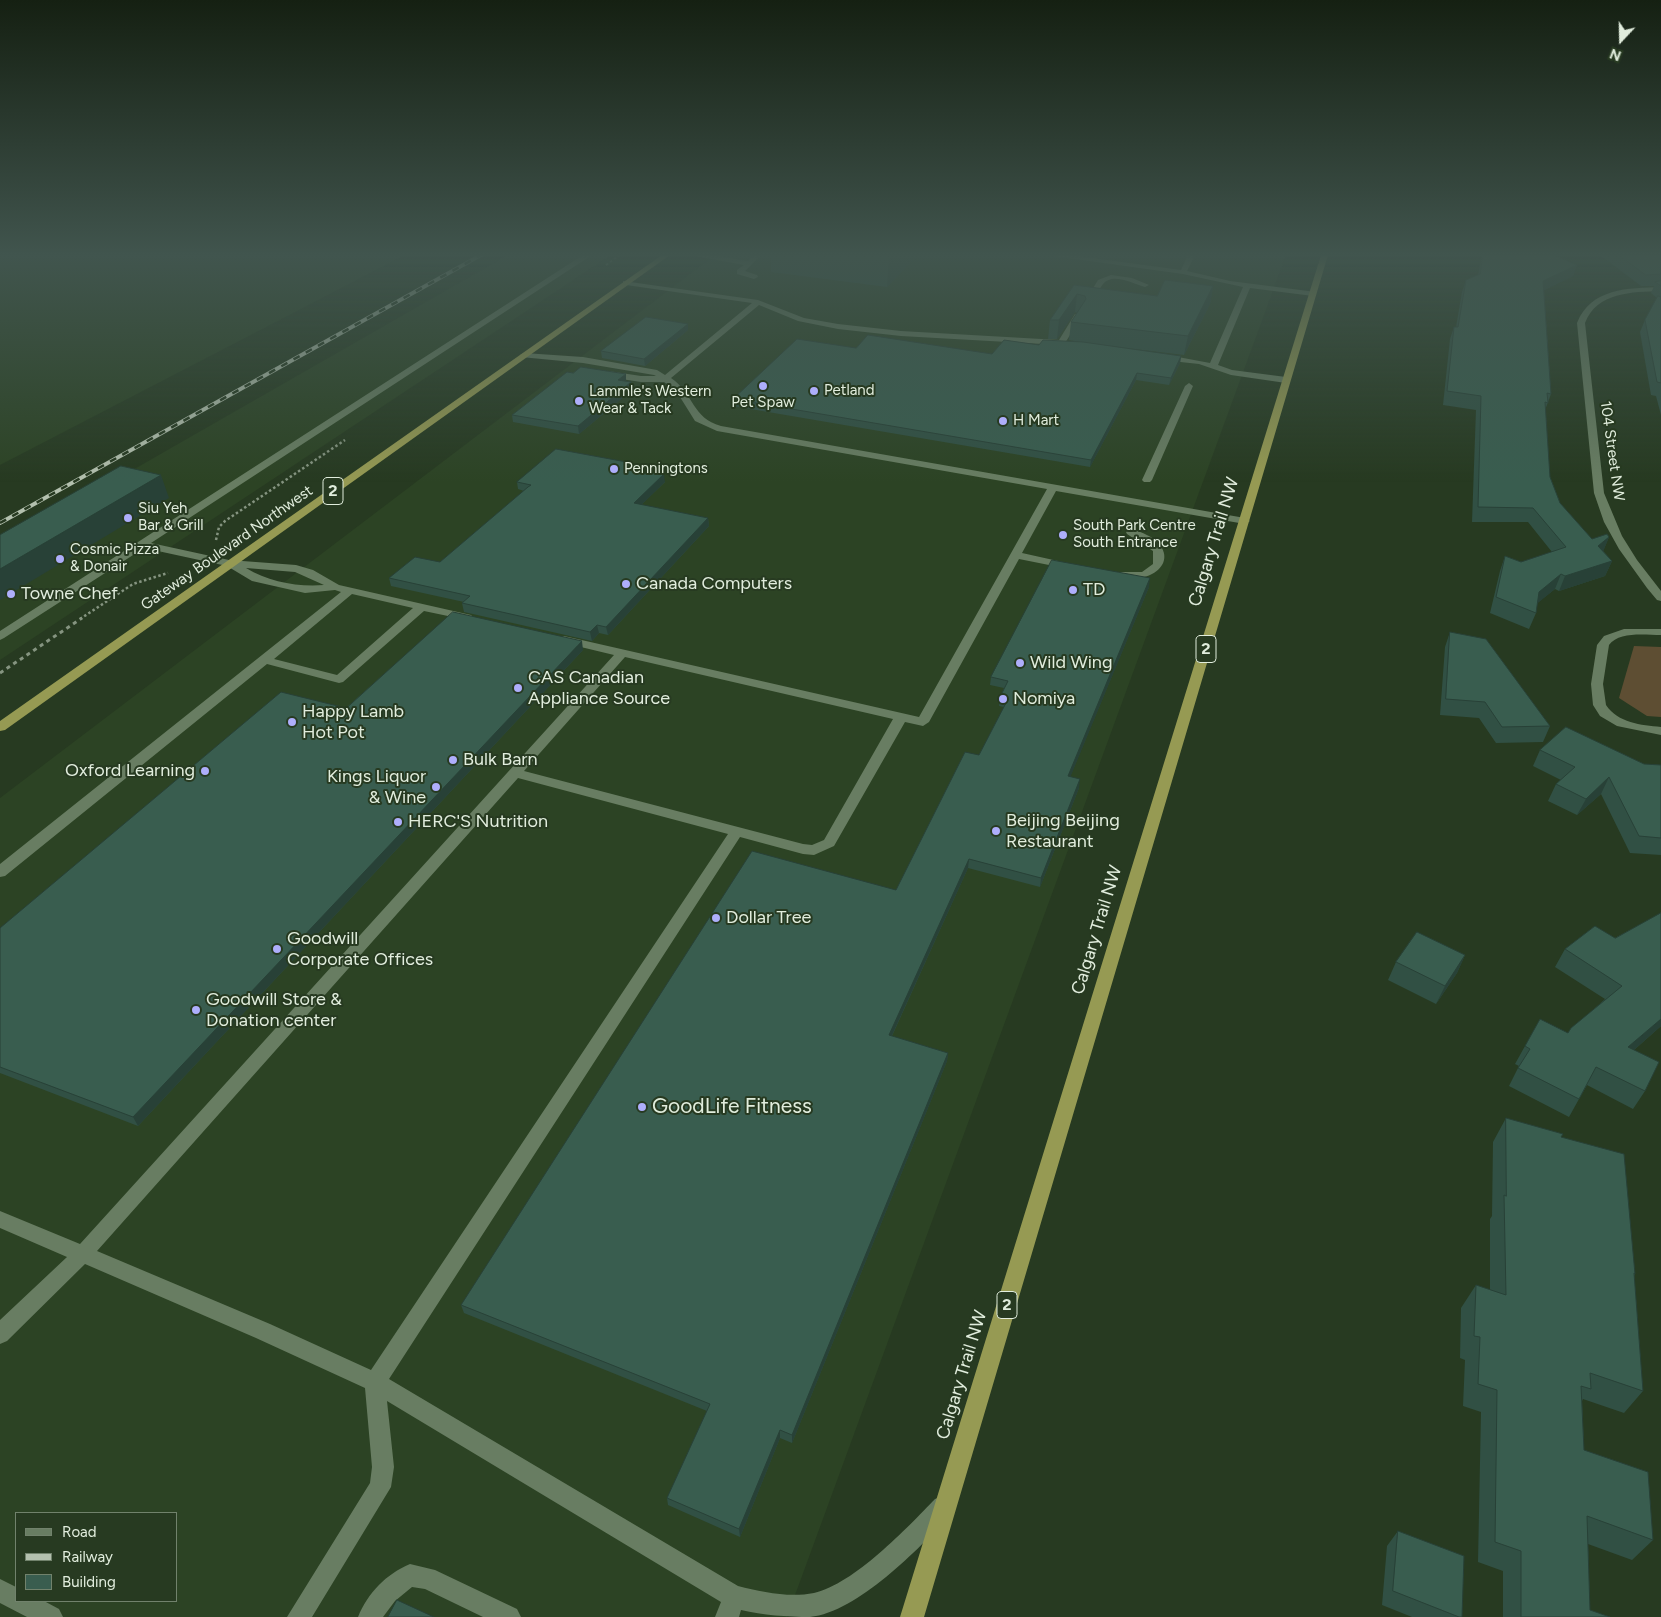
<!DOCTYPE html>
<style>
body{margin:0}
#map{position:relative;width:1661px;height:1617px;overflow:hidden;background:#273a21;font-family:Figtree,sans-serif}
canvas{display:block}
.legend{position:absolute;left:15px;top:1512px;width:162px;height:90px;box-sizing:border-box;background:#273a21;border:1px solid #71826c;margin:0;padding:6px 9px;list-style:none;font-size:15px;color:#e1eddd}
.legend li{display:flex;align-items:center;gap:10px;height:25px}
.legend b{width:25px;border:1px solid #71826c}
.north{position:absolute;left:1596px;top:15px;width:50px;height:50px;-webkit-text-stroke:4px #273a21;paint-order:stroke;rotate:201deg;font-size:14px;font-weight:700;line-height:20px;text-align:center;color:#e1eddd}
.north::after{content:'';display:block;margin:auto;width:18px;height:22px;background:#e1eddd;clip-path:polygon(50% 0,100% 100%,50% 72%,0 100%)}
</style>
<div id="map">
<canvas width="1661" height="1617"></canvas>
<ul class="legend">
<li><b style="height:6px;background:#687d62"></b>Road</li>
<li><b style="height:6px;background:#b3c0ae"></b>Railway</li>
<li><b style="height:14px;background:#395d4f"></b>Building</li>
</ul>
<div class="north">N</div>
</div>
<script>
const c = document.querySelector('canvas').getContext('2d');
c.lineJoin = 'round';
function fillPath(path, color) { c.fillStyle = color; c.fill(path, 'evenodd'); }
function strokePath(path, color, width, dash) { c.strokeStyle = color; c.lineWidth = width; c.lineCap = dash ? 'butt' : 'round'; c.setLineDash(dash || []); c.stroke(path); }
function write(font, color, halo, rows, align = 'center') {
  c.font = font + ' Figtree,sans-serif'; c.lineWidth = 4; c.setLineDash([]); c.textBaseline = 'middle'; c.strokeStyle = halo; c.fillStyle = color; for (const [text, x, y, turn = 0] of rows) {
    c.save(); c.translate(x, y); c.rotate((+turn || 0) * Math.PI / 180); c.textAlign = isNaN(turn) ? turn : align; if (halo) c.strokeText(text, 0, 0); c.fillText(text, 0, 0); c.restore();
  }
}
const built = new Path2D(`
 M0,255H405L0,465Z
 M508,255H611L0,660V546Z
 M715,255H1286L787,1617H0V798ZM16,1513H176V1601H16Z`);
const green = new Path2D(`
 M1634,646L1661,647V717L1647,716L1619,698Z`);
const pathFar2 = new Path2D(`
 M606,265L620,255`);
const pathFar1 = new Path2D(`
 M216,540L219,527L225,521L345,440
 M80,619L133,584L168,573`);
const path = new Path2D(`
 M0,673L82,618`);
const service = new Path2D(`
 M583,255H592L151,543L229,560L296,565L313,570L339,585L471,615L473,617L471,619L467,620L424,611L343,682L339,683L267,664L5,876L0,877V864L341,592L335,590L305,593L252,581L227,566L144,548L4,638L0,640V631ZM246,568L295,572L324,585C297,587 269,582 246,568ZM352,594L413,608L337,675L274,659Z
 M690,255H711L748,261L753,255H761L745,271L757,275L758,277L754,279L737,274V270L744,265Z
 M1046,255H1070L1181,270L1188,255H1195L1187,271L1230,281L1316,292V296H1313L1250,288L1218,365L1232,370L1286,377L1290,380L1286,383L1231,375L1199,364L1162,360L1158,357L1162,354L1210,363L1243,287L1183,274Z
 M1111,275L1132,278L1149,285L1145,287C1133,284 1113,272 1103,284C1099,289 1096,296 1093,302H1087L1086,300L1098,280Z
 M623,281L758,300L804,318L838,324L901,331L1059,340L1075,314H1081L1082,316L1065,343L1061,345L901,336L838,329L798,321L759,305L671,378C694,394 692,418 721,426L1245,518L1250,521L1245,524L1056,491L1022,553L1058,561L1059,563L1058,565L1054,566L1019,559L929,722L923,726L905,722L834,846L814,855L803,854L740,837L389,1379L738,1586C762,1592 789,1598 814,1593C854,1584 907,1528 935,1499L943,1496L951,1499L954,1507L951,1515C918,1549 858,1612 810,1617C787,1617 763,1615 741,1610L739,1617H715L721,1602L387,1401L394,1467L391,1487L312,1617H287L370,1483L372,1467L365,1388L256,1338L85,1264L7,1341L0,1344V1320L67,1257L0,1228V1211L80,1244L614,655L560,642L558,640L560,638L564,636L919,717L1047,489L717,431L695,421L675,389L664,382H641L608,377L604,374L608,371L641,376H656L654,375L583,363L521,357L520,355L524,353L583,357L657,370L665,375L752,303L626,285H623ZM625,657L893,719L824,840L812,845L803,844L524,771ZM518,778L728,834L371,1370L270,1324L97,1251Z
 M1189,383L1193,386L1152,480L1150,482H1144L1142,480L1185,386Z
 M1131,529C1188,544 1166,590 1111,576L1110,574L1111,572H1142L1153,564V551L1127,534L1126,532Z
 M410,1564L435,1570L517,1609L521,1617H483L425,1589L412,1587L395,1601L383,1617H358C368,1593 386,1574 410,1564Z
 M0,1579L16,1587V1601H44L59,1609L63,1617H27L0,1603Z`);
const minor = new Path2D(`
 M1661,287V291C1632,292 1597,292 1585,323L1604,493L1622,536L1637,560L1661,591V601L1657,600L1647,588L1619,549L1604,522L1594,493L1577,323C1591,288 1628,288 1661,287Z
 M1624,629H1661V635C1645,635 1619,631 1609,645L1603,684L1606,705C1618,723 1641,725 1661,727V735L1617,726L1600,716L1593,705L1591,684L1597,645L1604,636Z`);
const trunk = new Path2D(`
 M662,255H670L5,730L0,731V721Z
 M1321,255H1328L924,1617H900Z`);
const rail = new Path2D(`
 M0,523L481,255`);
const wall = new Path2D(`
 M771,255H911L910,263L887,287L771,272Z
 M1150,255H1171L1170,258Z
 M1483,255L1577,265L1573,276L1544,290L1551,394L1545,410L1550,477L1560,503L1592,539L1609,537L1603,551L1612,561L1605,576L1559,591L1555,589L1537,603L1536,613L1529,629L1490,613L1500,571L1505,556L1521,562L1552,552L1528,522H1472L1476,410L1443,405L1450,339L1454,327H1456L1462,292L1466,280L1478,275L1480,265Z
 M1600,255H1661V415L1656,396L1651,395L1640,332L1645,320L1657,298L1651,293L1654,286H1641Z
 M1074,285L1157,296L1213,286L1210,304L1184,355L1093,344L1181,356L1180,363L1169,385L1136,380L1090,467L733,406V399L856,348L992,354L1039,345L1080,342L1069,340L1071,322L1077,313L1075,312L1057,339H1048L1050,320Z
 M688,330L645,366L602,358L601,351Z
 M626,381L632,390L579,434L513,422L512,415Z
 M633,469L665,482L641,505L708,518L709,526L608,635L599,633L592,641L464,612L462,603L464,602L391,586L389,578L440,562L524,491L518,489L517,482Z
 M1149,587L1070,777L1079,788L1040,887L968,868L892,1036L948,1053L947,1061L792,1443L780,1438L740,1537L668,1505L667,1498L707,1411L464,1313L461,1305L896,890L979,755L1004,707L999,706L1000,697L1004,688L990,685L991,677Z
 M1450,632L1550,726L1543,742L1496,743L1479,718L1440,715L1445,647Z
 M583,650L138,1126L0,1073V928L346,708Z
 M1540,750L1644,764L1661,765V855L1630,853L1601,794L1577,815L1548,801L1556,784L1561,780L1533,766Z
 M1595,926L1661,1026L1634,1050L1645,1091L1633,1109L1587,1085L1579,1099L1569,1117L1509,1086L1519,1066L1515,1064L1525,1046L1568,1033L1605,999L1555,967L1565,949Z
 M1465,955L1457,973L1436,1004L1388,980L1396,962Z
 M1506,1118L1561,1137L1635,1274L1634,1276L1643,1391L1624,1413L1583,1399L1582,1401L1584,1450L1653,1540L1632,1560L1588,1544L1590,1610L1610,1617H1503V1571L1478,1562L1481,1412L1463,1406L1465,1360L1460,1358L1461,1308L1476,1285L1490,1290V1219L1492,1216L1493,1142Z
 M1398,1531L1462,1617H1412L1382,1605L1387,1546Z`);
const shadedWall = new Path2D(`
 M889,255H911L910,263L887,287Z
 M1577,265L1573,276L1539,293L1543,281Z
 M1213,286L1210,304L1184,355L1188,336Z
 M1077,294L1075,312L1057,339L1059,320Z
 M688,324V330L645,366L644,359Z
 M1181,356L1180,363L1169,385L1171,378Z
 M1137,373L1136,380L1090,467L1091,460Z
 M626,374V381L618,380Z
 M631,382L632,390L579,434L578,426Z
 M632,463L633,471L628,468Z
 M664,474L665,482L635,511L634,503Z
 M161,475L169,498L0,600V569Z
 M708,518L709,526L608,635L606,627Z
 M1609,537L1603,552L1598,546Z
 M1612,561L1605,576L1559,591L1565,576Z
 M1561,574L1555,589L1533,607L1539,592Z
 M1150,578L1149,587L1067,785L1068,776Z
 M597,625L599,633L592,641L590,632Z
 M582,641L583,650L138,1126L133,1117Z
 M1609,777L1601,794L1577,815L1586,799Z
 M1080,779L1079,788L1040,887L1041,878Z
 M969,859L968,868L888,1044L889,1035Z
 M1465,955L1457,973L1436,1004L1445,986Z
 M1661,1019V1026L1617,1065L1628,1047Z
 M948,1053L947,1061L792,1443V1435Z
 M780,1430V1438L740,1537L739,1529Z`);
const building = new Path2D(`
 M1483,255H1553L1577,265L1543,281L1551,394L1547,393L1548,403L1545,402L1550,477L1560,503L1592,539L1607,534L1609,537L1598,546L1612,561L1565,576L1561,574L1539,592L1536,613L1496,597L1505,556L1521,562L1566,547L1533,508L1478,507L1481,396L1447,391L1454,327H1458L1466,280L1480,274Z
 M1619,255H1661V274L1646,275Z
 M1165,280L1213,286L1188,336L1071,322L1086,299L1085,296L1077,294L1059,320H1050L1074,285L1157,296Z
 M1661,281V286L1655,282Z
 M1658,296L1661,297V383L1657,382L1645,320Z
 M646,317L688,324L644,359L601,351Z
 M868,335L992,354L1004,340L1039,345L1043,340L1083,342L1181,356L1171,378L1137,373L1091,460L733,399L797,339L856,348Z
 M581,367L626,374L618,380L631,382L578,426L512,415L567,372L573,373Z
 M556,449L632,463L628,468L664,474L634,503L708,518L606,627L597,625L590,632L462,603L470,596L389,578L415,557L440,562L528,487L531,485L517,482Z
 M121,466L161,475L0,569V535Z
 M1052,560L1150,578L1068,776L1080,779L1041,878L969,859L889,1035L948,1053L792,1435L780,1430L739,1529L667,1498L710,1404L461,1305L752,851L896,890L965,752L979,755L1008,699L1000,697L1008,681L991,677Z
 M453,612L582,641L133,1117L0,1067V928L281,692L346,708Z
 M1450,632L1486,639L1550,726L1502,727L1485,702L1446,699Z
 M1566,727L1644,764L1661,765V838L1639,836L1609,777L1586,799L1556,784L1575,767L1540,750Z
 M1661,913V1019L1628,1047L1659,1062L1645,1091L1596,1067L1579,1099L1518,1068L1530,1049L1525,1046L1540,1019L1568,1033L1571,1028L1622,986L1565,949L1595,926L1615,938Z
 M1417,932L1465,955L1445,986L1396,962Z
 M1506,1118L1563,1134L1561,1137L1624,1154L1635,1274L1634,1273L1643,1391L1590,1373L1591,1389L1581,1386L1584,1450L1648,1472L1653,1540L1587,1516L1590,1610L1610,1617H1521V1551L1495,1542L1497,1390L1478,1384L1480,1337L1474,1336L1476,1285L1506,1295L1504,1195L1506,1196Z
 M1398,1531L1464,1556L1462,1617H1459L1393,1591Z
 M397,1600L434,1617H388Z`);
const markers = [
 [763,386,5,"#aeaefb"],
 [814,391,5,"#aeaefb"],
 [579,401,5,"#aeaefb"],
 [1003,421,5,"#aeaefb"],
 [614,469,5,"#aeaefb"],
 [128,518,5,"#aeaefb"],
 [1063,535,5,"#aeaefb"],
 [60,559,5,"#aeaefb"],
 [626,584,5,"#aeaefb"],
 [1073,590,5,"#aeaefb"],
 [11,594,5,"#aeaefb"],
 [1020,663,5,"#aeaefb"],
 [518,688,5,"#aeaefb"],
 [1003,699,5,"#aeaefb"],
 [292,722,5,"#aeaefb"],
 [453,760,5,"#aeaefb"],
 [205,771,5,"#aeaefb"],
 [436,787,5,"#aeaefb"],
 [398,822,5,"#aeaefb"],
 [996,831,5,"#aeaefb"],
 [716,918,5,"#aeaefb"],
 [277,949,5,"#aeaefb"],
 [196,1010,5,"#aeaefb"],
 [642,1107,5,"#aeaefb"]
];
const farPoinames = [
 ["Petland",824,391],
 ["Lammle's Western",589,392],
 ["Wear & Tack",589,409],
 ["Pet Spaw",763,403,"center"],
 ["H Mart",1013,421],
 ["Penningtons",624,469],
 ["Siu Yeh",138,509],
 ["Bar & Grill",138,526],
 ["South Park Centre",1073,526],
 ["South Entrance",1073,543],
 ["Cosmic Pizza",70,550],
 ["& Donair",70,567]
];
const farStreetnames = [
 ["104 Street NW",1612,451,82],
 ["Gateway Boulevard Northwest",227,548,-35]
];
const shields = [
 [333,491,20],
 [1206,649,20],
 [1007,1305,20]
];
const shieldNames = [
 ["2",333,491],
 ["2",1206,649],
 ["2",1007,1305]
];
const streetNames = [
 ["Calgary Trail NW",1214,542,-73],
 ["Calgary Trail NW",1097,930,-73],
 ["Calgary Trail NW",962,1375,-73]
];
const poiNames = [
 ["Canada Computers",636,584],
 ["TD",1083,590],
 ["Towne Chef",21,594],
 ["Wild Wing",1030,663],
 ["CAS Canadian",528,678],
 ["Appliance Source",528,699],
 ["Nomiya",1013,699],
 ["Happy Lamb",302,712],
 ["Hot Pot",302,733],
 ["Bulk Barn",463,760],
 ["Oxford Learning",195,771,"right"],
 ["Kings Liquor",426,777,"right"],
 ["& Wine",426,798,"right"],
 ["Beijing Beijing",1006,821],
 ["Restaurant",1006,842],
 ["HERC'S Nutrition",408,822],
 ["Dollar Tree",726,918],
 ["Goodwill",287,939],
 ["Corporate Offices",287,960],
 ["Goodwill Store &",206,1000],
 ["Donation center",206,1021]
];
const nearPoinames = [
 ["GoodLife Fitness",652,1107]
];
fillPath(built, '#2c4324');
fillPath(green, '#5e4e33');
strokePath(pathFar2, '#859480', 2, [2.5, 2.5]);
strokePath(pathFar1, '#859480', 2.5, [2.5, 2.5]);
strokePath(path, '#859480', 3, [4, 4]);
fillPath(service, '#687d62');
fillPath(minor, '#687d62');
fillPath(trunk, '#969a53');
strokePath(rail, '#b3c0ae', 4);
strokePath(rail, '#273a21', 2.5, [7]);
fillPath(wall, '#315044');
fillPath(shadedWall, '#284137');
fillPath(building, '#395d4f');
strokePath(building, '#284137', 1);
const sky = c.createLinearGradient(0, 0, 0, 482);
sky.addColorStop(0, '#152012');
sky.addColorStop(0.53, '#41554e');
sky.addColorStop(1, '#41554e00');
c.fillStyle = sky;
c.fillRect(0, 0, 1661, 482);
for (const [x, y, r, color] of markers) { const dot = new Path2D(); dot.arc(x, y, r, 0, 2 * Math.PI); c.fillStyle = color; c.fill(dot); strokePath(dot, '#273a21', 2); }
write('15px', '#e1eddd', '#273a21', farPoinames, 'left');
write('15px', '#e1eddd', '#273a21', farStreetnames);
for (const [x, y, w] of shields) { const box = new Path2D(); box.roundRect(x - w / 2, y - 13.5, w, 27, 4); c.fillStyle = '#273a21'; c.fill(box); strokePath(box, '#e1eddd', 1); }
write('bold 16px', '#e1eddd', null, shieldNames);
write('18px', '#e1eddd', '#273a21', streetNames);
write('18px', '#e1eddd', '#273a21', poiNames, 'left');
write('21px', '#e1eddd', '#273a21', nearPoinames, 'left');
</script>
